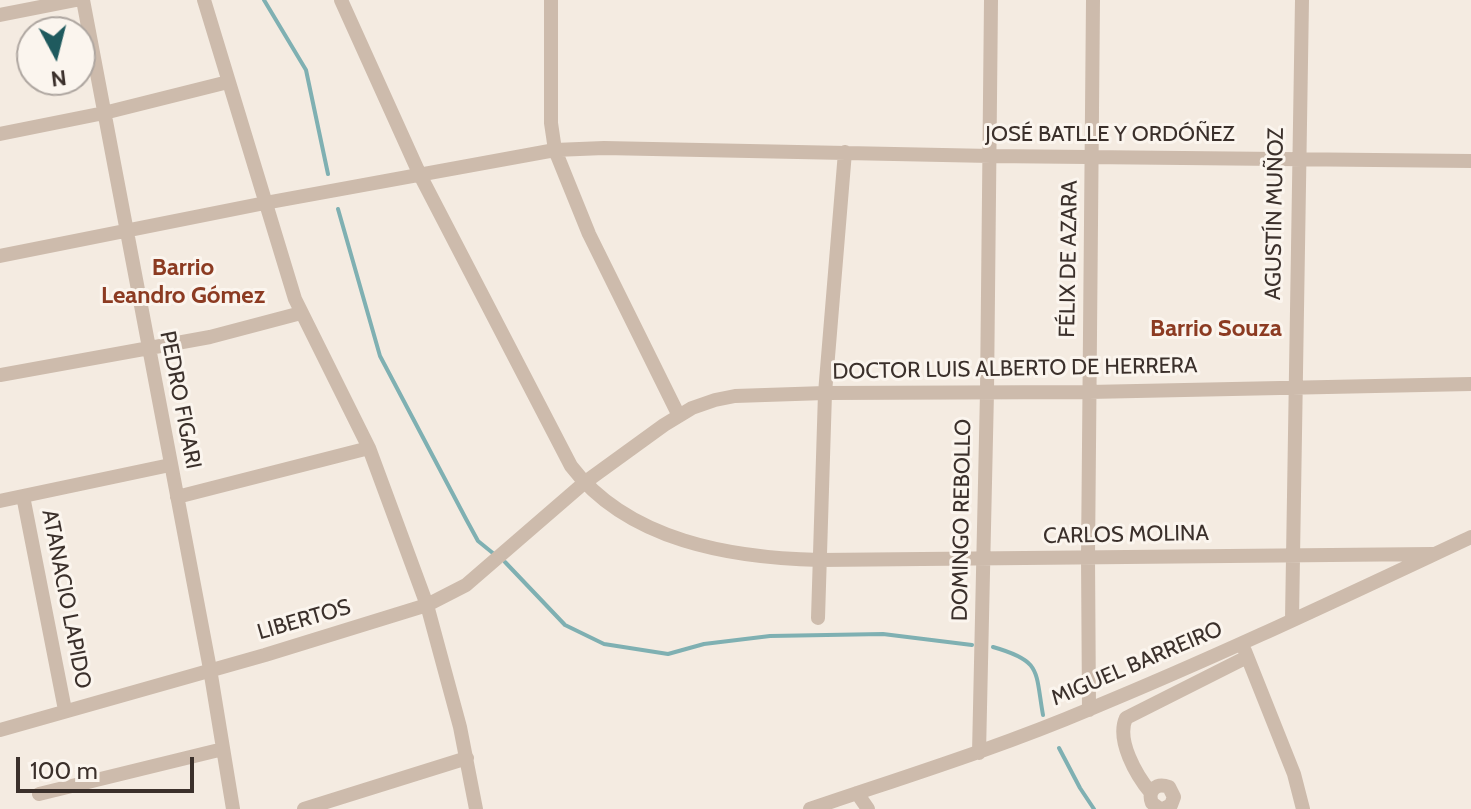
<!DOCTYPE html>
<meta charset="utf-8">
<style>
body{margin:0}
#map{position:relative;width:1471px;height:809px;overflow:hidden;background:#f4ebe1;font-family:Cabin,sans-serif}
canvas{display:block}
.north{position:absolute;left:16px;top:16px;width:80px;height:80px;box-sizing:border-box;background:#fbf5ee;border:2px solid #aea6a0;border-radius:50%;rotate:173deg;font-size:22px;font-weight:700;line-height:32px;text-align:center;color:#3b302b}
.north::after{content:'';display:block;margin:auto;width:28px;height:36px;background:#1f5a5e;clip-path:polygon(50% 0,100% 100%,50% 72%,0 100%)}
.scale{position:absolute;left:16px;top:757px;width:178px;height:36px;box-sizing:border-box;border:4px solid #3b302b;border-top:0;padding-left:10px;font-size:24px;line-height:28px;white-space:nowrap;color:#3b302b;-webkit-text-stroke:6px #fbf5ee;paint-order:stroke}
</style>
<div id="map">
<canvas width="1471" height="809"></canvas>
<div class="north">N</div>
<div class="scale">100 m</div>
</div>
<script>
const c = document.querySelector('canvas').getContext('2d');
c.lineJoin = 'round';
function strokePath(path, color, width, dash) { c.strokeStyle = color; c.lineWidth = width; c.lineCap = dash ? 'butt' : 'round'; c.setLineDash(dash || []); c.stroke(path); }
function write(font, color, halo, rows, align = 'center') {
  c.font = font + ' Cabin,sans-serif'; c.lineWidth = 6; c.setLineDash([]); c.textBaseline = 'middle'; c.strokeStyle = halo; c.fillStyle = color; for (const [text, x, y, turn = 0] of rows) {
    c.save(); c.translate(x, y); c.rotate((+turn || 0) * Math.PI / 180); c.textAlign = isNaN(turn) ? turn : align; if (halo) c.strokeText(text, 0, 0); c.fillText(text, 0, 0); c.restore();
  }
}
const stream = new Path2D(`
 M264,0L306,70L328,174
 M338,209L380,356L466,519L478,541L494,554
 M505,562L565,625L604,644L668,654L704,644L770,636L883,634L972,645
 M993,647C1042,661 1035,670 1043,715
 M1059,748L1080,788L1094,809`);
const minor = new Path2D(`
 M83,0L210,669L233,809
 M204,0L295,299L369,448L427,605L460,727L476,809
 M341,0L420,175L571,466C628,541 731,558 820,560L1433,554
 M551,0V123L555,150L589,234L679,416
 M0,15L76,0
 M0,134L104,113L228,82
 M0,256L265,203L555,150L604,148L991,156L1471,161
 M0,375L210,337L301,313
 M23,496L65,710
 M177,497L369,448
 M0,501L170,465
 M818,618L825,393L845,152
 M1292,620L1302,0
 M1245,651L1294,774L1303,809
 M1089,710L1088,557L1093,0
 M0,730L265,655L427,605L466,585L584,483L664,425L692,408L715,400L735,396L825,393L1089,392L1471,384
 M979,753L987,392L991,0
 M857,793L868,809
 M1151,793C1136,775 1116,740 1126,718L1247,657
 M39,794L223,749
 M304,809L467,758
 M810,809C904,777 998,748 1090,709C1219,656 1345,596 1471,537
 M1160,809L1152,803C1147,791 1156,782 1169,787L1174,797L1171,805L1163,809`);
const streetNames = [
 ["JOSÉ BATLLE Y ORDÓÑEZ",1110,135],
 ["AGUSTÍN MUÑOZ",1275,214,-89],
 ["FÉLIX DE AZARA",1069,259,-89],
 ["DOCTOR LUIS ALBERTO DE HERRERA",1015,369,-1],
 ["PEDRO FIGARI",180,400,79],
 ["DOMINGO REBOLLO",962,520,-89],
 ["CARLOS MOLINA",1126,535,-1],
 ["ATANACIO LAPIDO",66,599,79],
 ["LIBERTOS",304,620,-16],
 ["MIGUEL BARREIRO",1137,664,-23]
];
const neighbourhoodNames = [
 ["Barrio",183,268],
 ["Leandro Gómez",183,296],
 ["Barrio Souza",1216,329]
];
strokePath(stream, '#7fb0b2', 4);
strokePath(minor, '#cdbbac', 14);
write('22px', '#3b302b', '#fbf5ee', streetNames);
write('bold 24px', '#8c3b22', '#fbf5ee', neighbourhoodNames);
</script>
